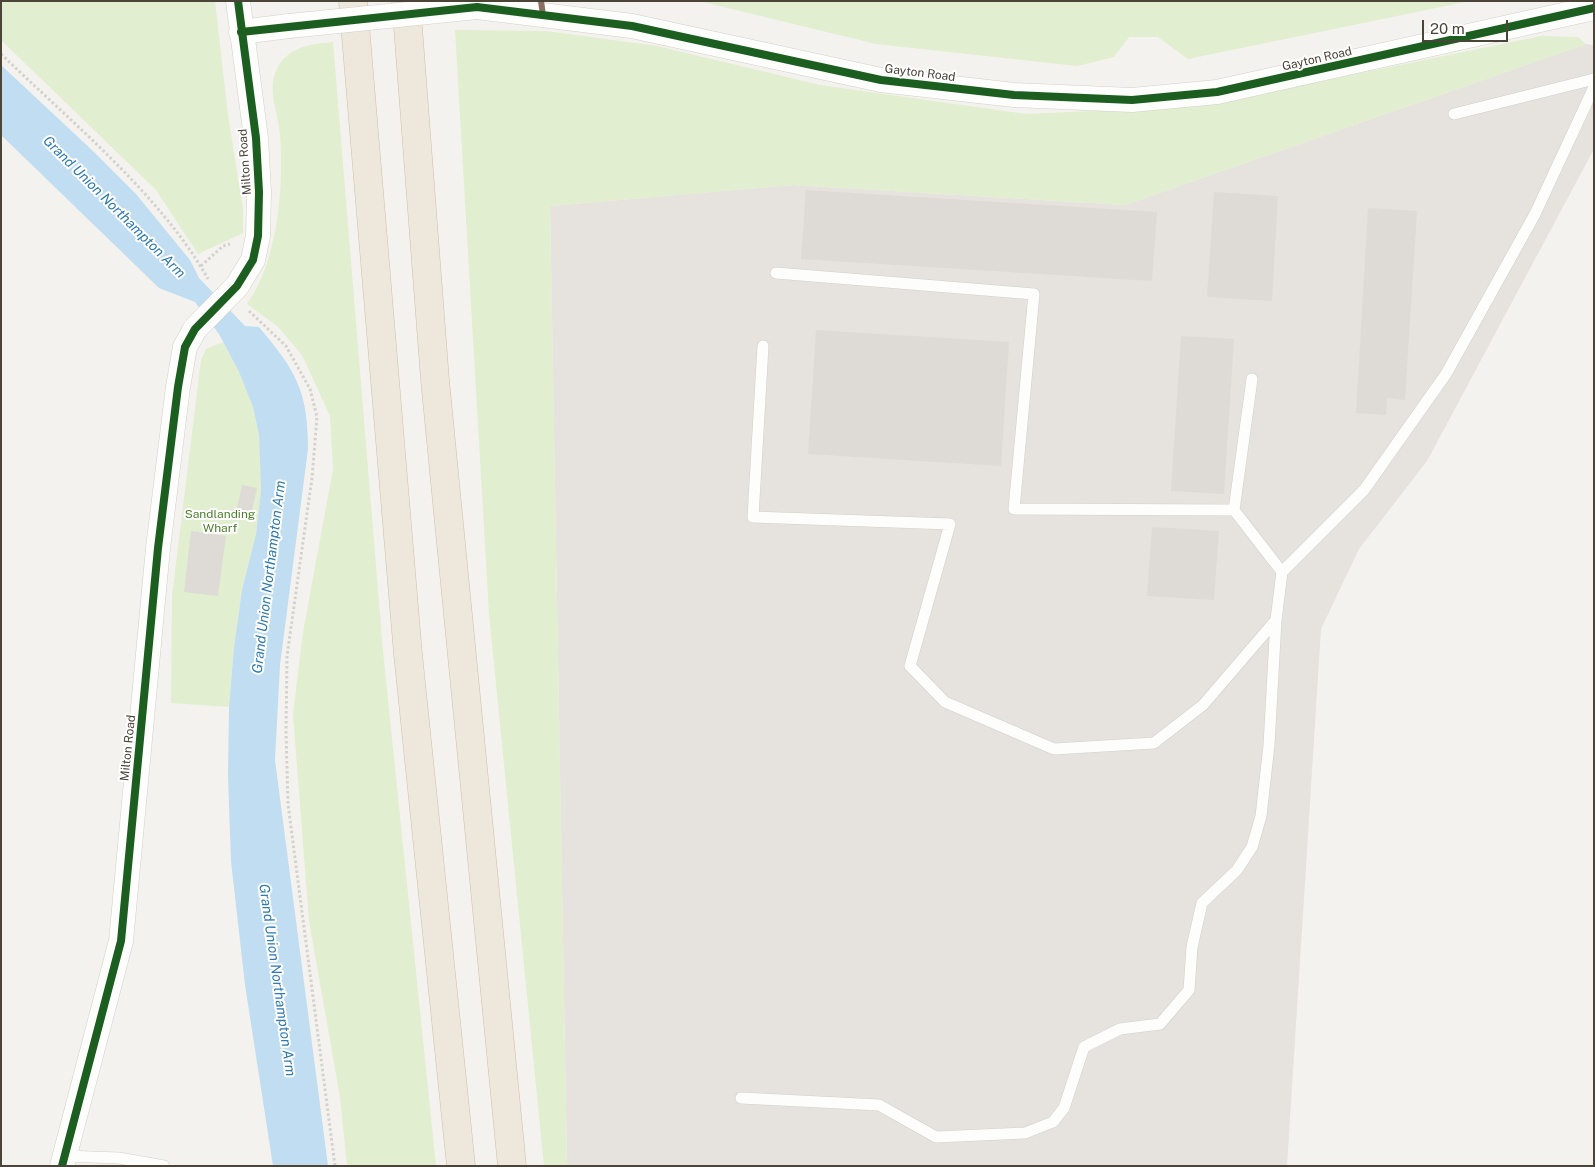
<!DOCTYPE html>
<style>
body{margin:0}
#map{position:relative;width:1595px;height:1167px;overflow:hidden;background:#f4f2ee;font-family:"Public Sans",sans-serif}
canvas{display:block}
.frame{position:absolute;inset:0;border:2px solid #4b4439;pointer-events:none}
.scale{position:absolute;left:1422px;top:20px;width:86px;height:22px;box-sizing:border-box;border:2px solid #4b4439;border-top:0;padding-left:6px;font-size:15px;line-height:18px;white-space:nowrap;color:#4b4439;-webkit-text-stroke:4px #fff;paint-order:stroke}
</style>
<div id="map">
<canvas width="1595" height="1167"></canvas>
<div class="frame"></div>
<div class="scale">20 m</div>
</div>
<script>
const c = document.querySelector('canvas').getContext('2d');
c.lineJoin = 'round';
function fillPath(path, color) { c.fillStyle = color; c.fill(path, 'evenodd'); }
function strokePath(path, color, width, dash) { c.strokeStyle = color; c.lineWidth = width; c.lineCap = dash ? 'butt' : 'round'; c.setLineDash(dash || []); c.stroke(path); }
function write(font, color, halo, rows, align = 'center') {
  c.font = font + ' "Public Sans",sans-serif'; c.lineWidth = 4; c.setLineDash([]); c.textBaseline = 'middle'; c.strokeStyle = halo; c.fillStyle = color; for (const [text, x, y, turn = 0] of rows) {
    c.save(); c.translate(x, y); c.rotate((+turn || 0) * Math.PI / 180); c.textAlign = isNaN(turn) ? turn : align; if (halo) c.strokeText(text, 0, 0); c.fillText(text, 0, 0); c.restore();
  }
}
const industrial = new Path2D(`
 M1586,44L1594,45V149L1427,461L1359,549L1321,629L1287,1166H567L550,206L793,185L1125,205Z`);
const green = new Path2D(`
 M1,1H215L228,115L243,209V233L198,254L156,190L1,40Z
 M699,1H1470L1188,59L1158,37H1129L1114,57L1077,66L876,44Z
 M455,30L546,31L657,46L820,85L1026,114L1200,106L1541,36L1578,37L1586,44L1125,205L793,185L550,206L567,1166H544L489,614Z
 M333,42L383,651L436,1166H347L340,1097L309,921L293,714L303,632L333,469L330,416L302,355L277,326L247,304C278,261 284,186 280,135C279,115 267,91 276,71C286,47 310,44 333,42Z
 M223,342L239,372L253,407L259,435L261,491L256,534L242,590L234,647L229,707L171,703L172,596L201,360L206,349Z`);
const water = new Path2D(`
 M1,65L94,152L136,194L190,260L199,278L245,326L259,327C296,371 308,391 308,449L280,665L275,760L328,1166H273L245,985L231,861L228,776L229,707L234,647L242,590L256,534L261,491L259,435L253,407L239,372L219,334L195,302L159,288L1,135Z`);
const building = new Path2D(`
 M806,190L1157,212L1152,281L801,259Z
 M1214,192L1278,196L1272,301L1207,297Z
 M1368,208L1417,211L1405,400L1387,398L1386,415L1356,413Z
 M816,330L1009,342L1001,466L808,454Z
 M1181,336L1234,339L1224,494L1171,491Z
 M242,485L257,488L250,520L235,517Z
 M1152,527L1219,531L1214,600L1147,596Z
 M191,531L226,536L218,596L184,592Z`);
const path = new Path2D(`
 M1,54C71,122 161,195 208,279
 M201,266L223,246L230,244
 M249,311L286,346L310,389L317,417L312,478L287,656L286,732L288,804L335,1166`);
const lane = new Path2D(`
 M1454,114L1594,79
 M776,273L1034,294L1014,509L1234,510L1282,572L1364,490L1446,374L1535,214L1594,87
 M763,346L753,517L950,524L910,666L945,702L1054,749L1154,743L1203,705L1276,620L1282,572
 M1234,510L1252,379
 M741,1098L879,1105L936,1137L1025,1133L1053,1122L1064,1108L1084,1047L1120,1029L1160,1024L1189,990L1192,947L1202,903L1237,870L1252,847L1261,816L1269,745L1276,620
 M64,1156L119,1158L164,1166`);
const street = new Path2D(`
 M477,7L632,26L881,80L1014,95L1132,100L1217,92L1594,8
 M241,32L289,26
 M237,286L253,260L258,236L259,192L256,138L238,1
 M62,1166L121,941L158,548L178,387L185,347L195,329`);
const highway = new Path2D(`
 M353,1L408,654L461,1166
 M406,1L435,380L512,1166`);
const streetBridge = new Path2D(`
 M289,26L477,7
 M195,329L237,286`);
const quiet = new Path2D(`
 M541,1L543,15`);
const cycleway = new Path2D(`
 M241,32L477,7L632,26L881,80L1014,95L1132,100L1217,92L1594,8
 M62,1166L121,941L158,548L178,387L185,347L195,329L237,286L253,260L258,236L259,192L256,138L238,1`);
const streetNames = [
 ["Gayton Road",1317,59,-13],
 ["Gayton Road",920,73,7],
 ["Milton Road",245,162,-94],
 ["Milton Road",128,748,-84]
];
const parkNames = [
 ["Sandlanding",220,514],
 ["Wharf",220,528]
];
const waterNames = [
 ["Grand Union Northampton Arm",114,207,45],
 ["Grand Union Northampton Arm",269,577,-83],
 ["Grand Union Northampton Arm",277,980,82]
];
fillPath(industrial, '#e6e2de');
fillPath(green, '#e1eecf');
fillPath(water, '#c0ddf1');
fillPath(building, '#dedbd6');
strokePath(lane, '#d2d0cb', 12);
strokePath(street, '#d2d0cb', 25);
strokePath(highway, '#ccbfa9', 29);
strokePath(path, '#d3d2cc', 3, [2.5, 2.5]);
strokePath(lane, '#fdfdfc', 11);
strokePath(street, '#fdfdfc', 24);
strokePath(highway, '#ede8db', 28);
strokePath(streetBridge, '#d2d0cb', 25, []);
strokePath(streetBridge, '#fdfdfc', 24);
strokePath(quiet, '#8d6e63', 6, [12, 6]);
strokePath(cycleway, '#1b5e20', 8);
write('12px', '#4b4439', '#fff', streetNames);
write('12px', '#4a7f2a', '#fff', parkNames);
write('italic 14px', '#2e7ab2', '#fff', waterNames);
</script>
